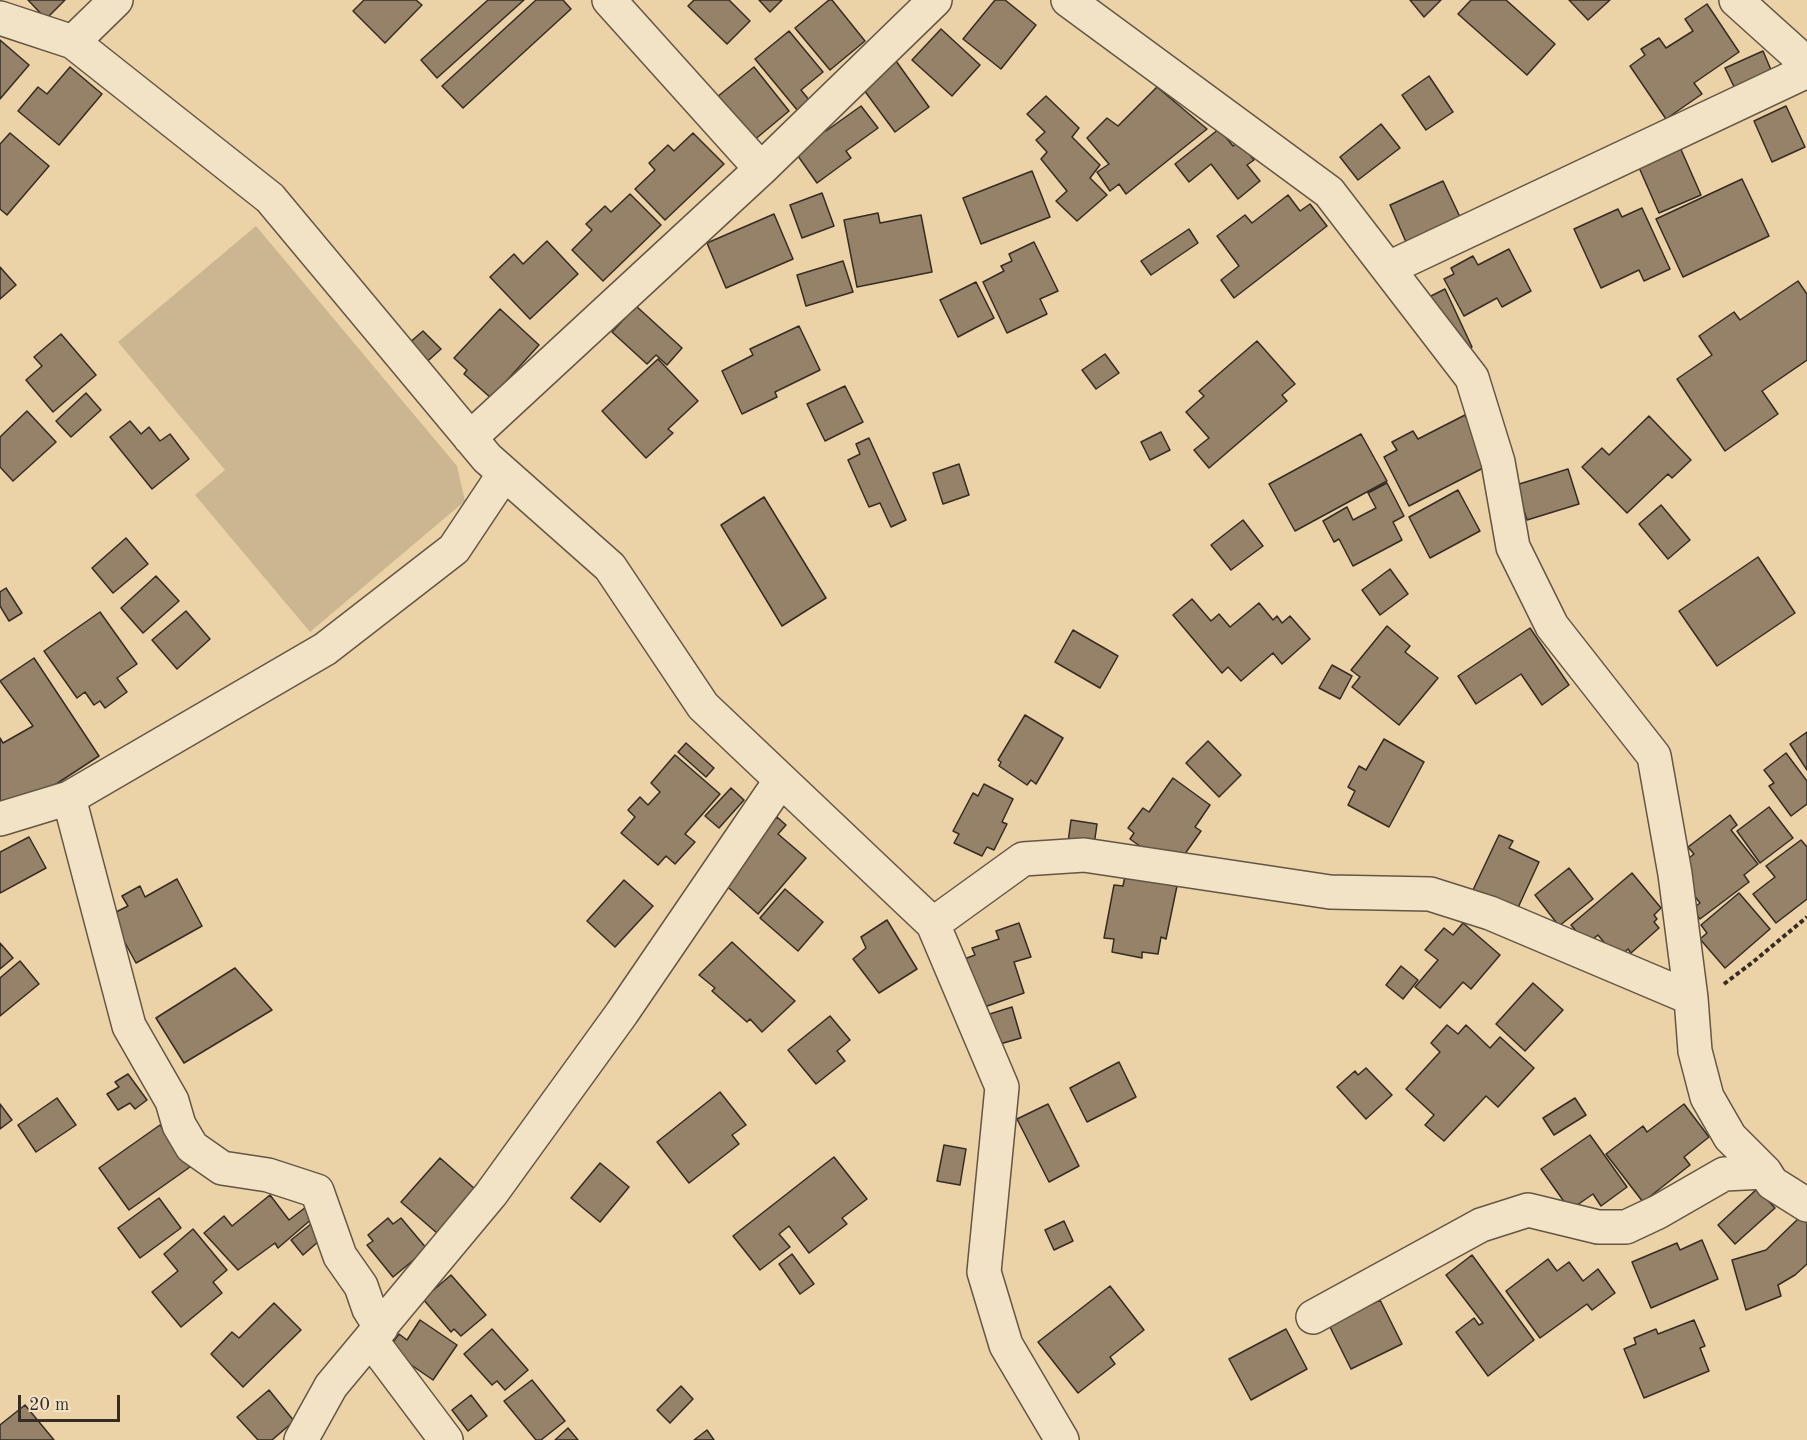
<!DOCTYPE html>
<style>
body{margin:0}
#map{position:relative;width:1807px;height:1440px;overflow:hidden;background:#ebd2a7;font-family:"Old Standard TT",serif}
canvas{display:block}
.scale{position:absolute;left:18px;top:1395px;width:102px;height:27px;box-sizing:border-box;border:3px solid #372c24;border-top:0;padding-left:8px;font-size:18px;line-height:21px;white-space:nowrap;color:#372c24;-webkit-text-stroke:4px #f2e2c6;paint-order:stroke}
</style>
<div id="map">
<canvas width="1807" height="1440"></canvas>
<div class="scale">20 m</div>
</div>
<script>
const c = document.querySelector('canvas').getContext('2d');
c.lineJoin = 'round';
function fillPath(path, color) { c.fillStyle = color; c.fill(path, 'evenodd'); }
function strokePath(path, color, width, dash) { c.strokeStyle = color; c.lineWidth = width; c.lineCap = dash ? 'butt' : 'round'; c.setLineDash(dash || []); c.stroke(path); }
const green = new Path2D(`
 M256,226L457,466L465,501L310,632L195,495L225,470L118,342Z`);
const building = new Path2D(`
 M28,0H65L46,19Z
 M364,0H416L422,5L385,43L353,11Z
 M488,0H524L437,78L421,60Z
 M536,0H563L571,9L463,108L442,86Z
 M694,0H729L750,21L727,44L688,6Z
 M759,0H782L770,12Z
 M829,0H832L865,41L830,70L795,28Z
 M995,0H1005L1036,25L1001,69L963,39Z
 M1410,0H1441L1424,17Z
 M1471,0H1506L1555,44L1527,75L1458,14Z
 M1569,0H1610L1588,20Z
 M1707,4L1739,52L1694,83L1702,94L1666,119L1630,66L1645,55L1641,49L1659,38L1666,48L1693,31L1685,19Z
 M941,29L980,65L952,96L912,60Z
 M789,31L823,72L801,90L810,101L798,111L755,59Z
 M0,40L29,65L0,99Z
 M1763,51L1774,77L1737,93L1725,68Z
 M896,61L929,107L895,132L861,86Z
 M70,67L102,94L59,145L18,111L38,87L47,94Z
 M754,67L789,111L753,141L717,97Z
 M1429,76L1453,112L1426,130L1402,95Z
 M1157,87L1207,129L1126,194L1119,184L1110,191L1097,172L1109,164L1087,138L1107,118L1118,126Z
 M1046,96L1079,128L1072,137L1100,165L1090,178L1107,195L1077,221L1056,201L1067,191L1041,159L1047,152L1036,140L1045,132L1027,114Z
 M861,106L878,128L846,151L851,158L817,183L793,149L823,127L826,131Z
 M1786,106L1805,147L1772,162L1754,121Z
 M1381,124L1400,148L1358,180L1340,157Z
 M1219,129L1233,146L1239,141L1254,160L1247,165L1260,181L1238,199L1211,164L1189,182L1175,164Z
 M10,133L49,166L7,215L0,209V144Z
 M693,133L724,164L665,220L635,189L655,170L649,163L668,145L674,151Z
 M1679,145L1701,195L1659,213L1637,163Z
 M1032,171L1050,217L981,244L963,198Z
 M1742,179L1769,236L1683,277L1656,219Z
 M1443,181L1460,217L1406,242L1390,205Z
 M822,193L834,226L802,238L790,205Z
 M630,194L661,225L603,281L572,250L592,230L586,224L605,206L611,212Z
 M1288,195L1300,211L1310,204L1327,226L1234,298L1221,280L1239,266L1217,236L1245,215L1252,223Z
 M1642,208L1670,269L1644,281L1639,270L1601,288L1574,229L1618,209L1622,217Z
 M878,213L880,223L921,215L932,272L857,287L844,220Z
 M774,214L793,259L726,288L707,243Z
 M1189,229L1198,243L1151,275L1141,261Z
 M547,241L578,274L530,319L490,277L514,254L523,264Z
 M1034,242L1058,291L1040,299L1047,314L1007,333L983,282L1004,271L1001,266L1012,261L1009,254Z
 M1509,249L1531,291L1502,307L1497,298L1464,316L1444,279L1454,274L1451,268L1473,256L1478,265Z
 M843,261L853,292L806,306L797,275Z
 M0,267L16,285L0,299Z
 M1798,281L1807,294V360L1762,391L1778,414L1725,451L1677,379L1712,355L1699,336L1734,312L1740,320Z
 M976,282L994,318L958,337L940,300Z
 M1445,289L1472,347L1461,352L1423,300Z
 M636,306L682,348L667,365L656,355L647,364L612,332Z
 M500,309L539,345L491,398L464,374L467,370L454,358Z
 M799,326L820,370L775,392L777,397L742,414L722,371L753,355L750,349Z
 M423,331L441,349L419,369L401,350Z
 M61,334L96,375L53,412L26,380L42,366L34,357Z
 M1257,341L1295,384L1282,395L1287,401L1209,468L1194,450L1209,438L1186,412L1204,396L1199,391Z
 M1105,354L1119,373L1096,389L1082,370Z
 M658,359L698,401L668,429L673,433L646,458L602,411Z
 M845,386L863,422L825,441L807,404Z
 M86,393L101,410L71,437L56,421Z
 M27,411L56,442L13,481L0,467V437Z
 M1465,415L1491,464L1409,506L1384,457L1397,450L1392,442L1413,431L1418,439Z
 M1649,416L1691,460L1672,478L1668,474L1627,513L1582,467L1602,448L1609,455Z
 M130,421L141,434L149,427L160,441L170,434L189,459L152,489L110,437Z
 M1161,432L1170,450L1150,460L1141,442Z
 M1361,434L1387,481L1295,531L1269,484Z
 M869,438L906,520L891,527L880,503L869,507L848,460L860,454L856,444Z
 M959,464L969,495L943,504L933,473Z
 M1568,469L1579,504L1527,520L1516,485Z
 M1387,483L1404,516L1393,522L1402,540L1353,566L1339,539L1334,542L1323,521L1347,507L1353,520L1376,508L1368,493Z
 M1458,490L1480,531L1430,558L1409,517Z
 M764,497L826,598L782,626L721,525Z
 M1661,505L1690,540L1668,559L1639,524Z
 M1243,520L1263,546L1231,570L1211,545Z
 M126,538L148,564L113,593L92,568Z
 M1758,557L1795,613L1717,666L1679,611Z
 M1390,569L1408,594L1380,615L1362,590Z
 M156,576L179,601L143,633L121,608Z
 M6,588L22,613L9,621L0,606V592Z
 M1192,599L1211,621L1219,614L1230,627L1259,603L1273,620L1277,616L1282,623L1290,616L1310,639L1282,664L1273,653L1241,681L1228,667L1222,673L1173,615Z
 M186,611L210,639L177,669L152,640Z
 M100,612L137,664L117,678L127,692L105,708L100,701L94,705L85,692L77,698L44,651Z
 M1387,626L1410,646L1405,652L1438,678L1399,725L1352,687L1360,677L1351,670Z
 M1530,628L1569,685L1542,705L1521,674L1476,704L1458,676Z
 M1073,630L1118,656L1100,688L1055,662Z
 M34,658L99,756L21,807L0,808V738L3,743L33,726L0,681Z
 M1332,665L1352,676L1340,699L1319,688Z
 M1025,715L1063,738L1036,784L1031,780L1027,785L999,766L1001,762L998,760Z
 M1807,732V770L1790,744Z
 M1384,739L1424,762L1389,827L1348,805L1355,791L1348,787L1359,766L1366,770Z
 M1208,741L1241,775L1219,797L1186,763Z
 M686,743L714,768L706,777L678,752Z
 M1786,753L1807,781V804L1791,816L1769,786L1774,783L1764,770Z
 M675,755L720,794L685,834L695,842L675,864L666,856L658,865L621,833L635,817L628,810L640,797L648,805L660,792L651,783Z
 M1173,778L1210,805L1195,827L1201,831L1177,865L1162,862L1130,839L1134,833L1128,828L1143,808L1149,812Z
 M984,784L1013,799L1002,822L1007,824L994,850L987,847L982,856L954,843L959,834L953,831L973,793L978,796Z
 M731,788L744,800L719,828L705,816Z
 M1769,807L1793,838L1760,863L1737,831Z
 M1730,815L1737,825L1731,830L1758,864L1744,875L1749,882L1700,919L1692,909L1700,903L1683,881L1680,865L1694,854L1688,847Z
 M777,817L786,825L778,834L806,858L758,914L721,881Z
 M1071,820L1097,824L1094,845L1068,842Z
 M1499,835L1513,841L1509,848L1539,862L1516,912L1473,890Z
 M29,837L46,868L0,893V852Z
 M1801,840L1807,847V899L1776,923L1753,894L1775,877L1766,866Z
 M1569,868L1593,899L1559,926L1535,895Z
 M1632,873L1661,908L1654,915L1657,919L1654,922L1659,928L1631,953L1628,949L1619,957L1611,951L1598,935L1587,944L1571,925Z
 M1125,876L1177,886L1166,939L1161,937L1158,954L1142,952V958L1112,952L1114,939L1104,938L1114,885L1123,886Z
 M177,879L202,926L136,963L110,915L128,906L122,896L140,886L145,897Z
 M624,880L653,906L615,947L587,921Z
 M785,889L823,922L798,951L760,918Z
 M1739,893L1770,929L1725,968L1700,939L1707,933L1701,925Z
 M887,920L917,969L879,993L853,959L866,948L861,937Z
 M1019,923L1031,957L1014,962L1024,993L976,1010L959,961L975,955L972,948L999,939L996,931Z
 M1463,923L1500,955L1471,989L1463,982L1440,1008L1415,987L1438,960L1425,950L1444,928L1453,935Z
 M732,942L795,1001L762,1032L750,1019L747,1022L712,991L715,988L699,975Z
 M0,943L13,958L0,969Z
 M20,961L39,984L0,1016V978Z
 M1401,966L1418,980L1403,999L1386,985Z
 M235,968L272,1010L184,1063L156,1018Z
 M1533,983L1563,1010L1525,1051L1496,1024Z
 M1012,1007L1021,1038L986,1048L977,1018Z
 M830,1016L850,1040L837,1051L845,1061L816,1084L788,1050Z
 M1447,1025L1458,1034L1466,1025L1490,1048L1500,1037L1534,1068L1498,1107L1486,1096L1444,1141L1425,1125L1434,1115L1406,1089L1440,1052L1431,1043Z
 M1119,1062L1136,1097L1087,1122L1070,1088Z
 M1366,1068L1392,1095L1366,1119L1337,1087L1355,1071L1358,1075Z
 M128,1074L147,1100L135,1109L130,1103L118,1110L107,1094L119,1087L115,1082Z
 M720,1092L746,1125L732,1135L739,1144L689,1183L657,1142Z
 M57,1098L76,1125L36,1152L18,1125Z
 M1575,1098L1586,1115L1554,1135L1543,1118Z
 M0,1104L12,1120L0,1129Z
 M1048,1104L1079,1166L1049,1182L1017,1119Z
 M1684,1104L1709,1137L1684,1157L1690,1165L1643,1202L1606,1154L1643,1126L1647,1132Z
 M160,1125L190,1167L129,1210L99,1168Z
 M1590,1135L1627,1187L1601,1206L1593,1194L1570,1210L1541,1169Z
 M944,1145L966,1149L960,1185L937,1181Z
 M834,1157L867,1199L842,1218L847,1224L809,1253L789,1226L779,1234L790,1247L760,1270L733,1236Z
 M440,1158L475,1189L437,1233L401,1202Z
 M600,1163L629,1187L600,1222L571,1198Z
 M1757,1189L1775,1208L1735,1244L1718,1225Z
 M270,1195L289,1220L306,1207L314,1217L278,1248L275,1243L238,1270L204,1233L224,1216L232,1226Z
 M159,1198L181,1228L140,1258L118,1228Z
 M1801,1216L1807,1223V1264L1795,1275L1778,1285L1781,1296L1746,1310L1732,1260L1766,1250Z
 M388,1218L393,1224L401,1218L427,1249L393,1277L367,1245L373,1241L368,1235Z
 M316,1220L327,1234L303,1255L291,1240Z
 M1064,1221L1073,1241L1054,1250L1045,1230Z
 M193,1229L227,1270L213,1282L222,1293L181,1327L152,1292L178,1271L164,1254Z
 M1702,1240L1718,1279L1651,1308L1632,1262L1677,1243L1680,1250Z
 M792,1254L814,1284L800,1294L779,1264Z
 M1472,1255L1534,1340L1488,1376L1456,1332L1474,1318L1479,1325L1483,1323L1446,1275Z
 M1548,1259L1557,1271L1569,1262L1583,1281L1598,1269L1615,1293L1592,1310L1587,1304L1540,1338L1506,1291Z
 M451,1275L486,1315L461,1336L454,1329L451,1332L423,1299Z
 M1110,1286L1144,1330L1110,1357L1115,1364L1078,1393L1038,1342Z
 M1380,1300L1402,1344L1351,1369L1329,1325Z
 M274,1303L301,1330L243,1387L211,1354L232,1332L239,1338Z
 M420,1320L457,1345L433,1380L388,1349L399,1334L407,1340Z
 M1694,1320L1705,1346L1700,1348L1709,1371L1644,1398L1624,1349L1636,1344L1634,1338L1656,1329L1658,1334Z
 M492,1329L528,1370L505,1390L497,1381L492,1385L464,1354Z
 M1286,1329L1307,1369L1251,1400L1229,1359Z
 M532,1380L565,1421L541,1440H536L504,1401Z
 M681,1386L693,1399L670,1423L657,1410Z
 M269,1390L294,1421L272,1440H258L237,1417Z
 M471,1395L487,1416L468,1431L452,1410Z
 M25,1405L54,1440H0V1425Z
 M568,1428L578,1440H555Z
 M707,1430L714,1440H694Z`);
const path = new Path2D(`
 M1724,984L1753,962L1807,917`);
const minor = new Path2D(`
 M609,0L761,169
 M1068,0L1329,192L1472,378L1498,462L1513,547L1552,626L1654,756L1675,874L1691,998L1695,1051L1707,1097L1730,1137L1765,1172L1772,1183L1807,1205
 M1736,0L1807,64
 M0,18L73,42L270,198L487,458L610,567L703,706L933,924L1002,1087L984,1272L1006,1345L1062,1440
 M73,42L116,0
 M1389,268L1807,71
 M470,438L761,169L935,0
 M69,798L129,1026L172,1101L179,1125L192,1147L222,1168L268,1175L317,1191L340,1256L361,1286L369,1309L381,1328
 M0,819L69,798L325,649L454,549L504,474
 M933,924L1023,859L1084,855L1330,892L1430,894L1490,913L1691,998
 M1313,1317L1481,1225L1528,1210L1598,1227H1626L1658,1212L1724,1174L1765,1172
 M371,1340L446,1440
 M301,1440L331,1386L491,1194L622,1013L781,780`);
fillPath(green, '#ccb691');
fillPath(building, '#958268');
strokePath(building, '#372c24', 1.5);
strokePath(minor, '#645645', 36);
strokePath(path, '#372c24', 4, [4.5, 3]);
strokePath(minor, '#f2e2c6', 33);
</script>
